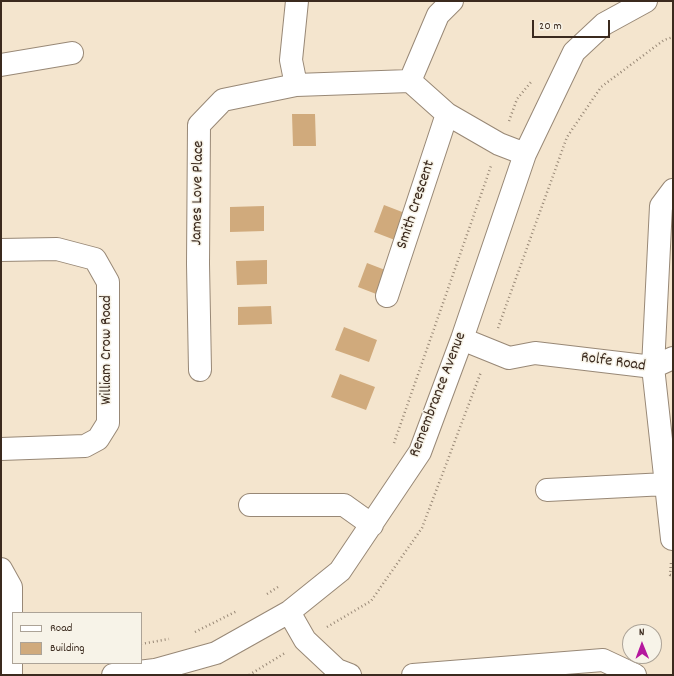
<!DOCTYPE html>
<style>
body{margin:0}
#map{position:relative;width:674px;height:676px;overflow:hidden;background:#f4e5ce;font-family:Dekko,sans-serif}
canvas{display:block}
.frame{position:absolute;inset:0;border:2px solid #3b2a1e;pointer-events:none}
.legend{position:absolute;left:12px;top:612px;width:130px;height:52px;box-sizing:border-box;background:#f7f3e8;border:1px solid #aca397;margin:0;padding:5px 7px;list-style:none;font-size:12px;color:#3b2a1e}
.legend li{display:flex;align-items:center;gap:8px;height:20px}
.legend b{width:20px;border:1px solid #aca397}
.north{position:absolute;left:622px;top:624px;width:40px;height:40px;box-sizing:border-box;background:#f7f3e8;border:1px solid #aca397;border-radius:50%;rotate:359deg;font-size:11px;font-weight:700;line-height:16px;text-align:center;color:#3b2a1e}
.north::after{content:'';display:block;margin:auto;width:14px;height:18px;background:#b5179e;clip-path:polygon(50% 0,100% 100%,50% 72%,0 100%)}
.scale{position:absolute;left:532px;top:20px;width:78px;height:18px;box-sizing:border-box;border:2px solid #3b2a1e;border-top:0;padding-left:5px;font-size:12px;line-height:14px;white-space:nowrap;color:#3b2a1e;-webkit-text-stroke:3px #f7f3e8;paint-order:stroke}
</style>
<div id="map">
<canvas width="674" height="676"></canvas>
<div class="frame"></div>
<ul class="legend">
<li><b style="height:5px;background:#fff"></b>Road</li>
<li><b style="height:11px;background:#d0aa7c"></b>Building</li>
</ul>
<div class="north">N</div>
<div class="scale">20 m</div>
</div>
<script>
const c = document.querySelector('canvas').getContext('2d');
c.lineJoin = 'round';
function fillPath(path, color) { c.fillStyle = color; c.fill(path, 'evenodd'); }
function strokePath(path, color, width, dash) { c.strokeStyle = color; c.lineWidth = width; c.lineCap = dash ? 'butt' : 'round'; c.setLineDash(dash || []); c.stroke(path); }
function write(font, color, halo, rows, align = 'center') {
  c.font = font + ' Dekko,sans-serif'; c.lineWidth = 3; c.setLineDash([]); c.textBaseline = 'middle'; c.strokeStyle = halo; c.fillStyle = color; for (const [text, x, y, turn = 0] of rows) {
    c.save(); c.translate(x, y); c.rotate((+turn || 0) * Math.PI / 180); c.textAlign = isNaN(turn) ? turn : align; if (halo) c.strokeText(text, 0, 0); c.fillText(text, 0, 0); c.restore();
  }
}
const building = new Path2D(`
 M292,114H315L316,146H293Z
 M384,205L410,215L400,242L374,232Z
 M264,206V231L230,232V207Z
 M267,260V284L237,285L236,261Z
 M367,263L393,273L384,297L358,287Z
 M271,306L272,324L238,325V307Z
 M344,327L377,340L369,362L335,350Z
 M340,374L375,387L366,410L331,397Z`);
const path = new Path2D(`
 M509,121L517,99L531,82
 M498,328L567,137L601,87L664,40L673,37
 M394,443L491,166
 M671,563L670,575H673
 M267,594L278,587
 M327,627L371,601L422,528L481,372
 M195,632L237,611
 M141,644L169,639
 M249,675L285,653`);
const minor = new Path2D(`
 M1,65L72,53
 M410,81L447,114L499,144L525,154
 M410,81L438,15L452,1
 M296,85L291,60L297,1
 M673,190L661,206L653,367L673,358
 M1,250L57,249L95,259L108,282V423L98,439L85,446L1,449
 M387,296L447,114
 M462,339L509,358L535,353L653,367L672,539
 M200,370L198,264L199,125L223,100L296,85L410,81
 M547,490L666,484
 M250,505H344L372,525
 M1,569L11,587V675
 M289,612L305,640L337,670L350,675
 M113,675L155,670L216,653L289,612L340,571L420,452L462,339L525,154L574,52L604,24L646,1
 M413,675L603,660L635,675`);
const streetNames = [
 ["James Love Place",199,193,-89],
 ["Smith Crescent",417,205,-72],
 ["William Crow Road",108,350,-90],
 ["Rolfe Road",613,363,8],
 ["Remembrance Avenue",439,395,-69]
];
fillPath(building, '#d0aa7c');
strokePath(minor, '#988876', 24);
strokePath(path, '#988876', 2.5, [1, 3]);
strokePath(minor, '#fff', 22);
write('16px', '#3b2a1e', '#f7f3e8', streetNames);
</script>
